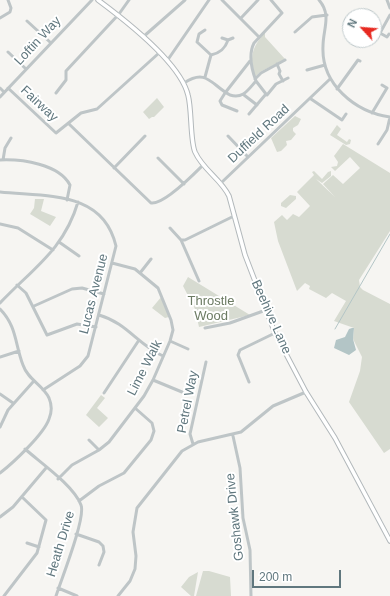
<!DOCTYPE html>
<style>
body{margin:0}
#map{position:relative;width:390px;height:596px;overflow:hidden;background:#f6f5f2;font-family:Arial,sans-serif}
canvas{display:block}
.north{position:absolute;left:342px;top:8px;width:40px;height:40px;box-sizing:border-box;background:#fff;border:1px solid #bfc9cb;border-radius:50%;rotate:296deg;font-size:11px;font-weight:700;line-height:16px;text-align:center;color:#60777e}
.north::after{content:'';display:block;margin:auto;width:14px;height:18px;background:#e72a21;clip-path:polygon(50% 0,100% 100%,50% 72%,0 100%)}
.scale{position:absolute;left:252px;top:570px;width:89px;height:18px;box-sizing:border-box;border:2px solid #60777e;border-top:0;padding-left:5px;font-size:12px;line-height:14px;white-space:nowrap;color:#60777e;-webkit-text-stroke:3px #fff;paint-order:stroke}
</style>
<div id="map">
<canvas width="390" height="596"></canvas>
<div class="north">N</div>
<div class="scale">200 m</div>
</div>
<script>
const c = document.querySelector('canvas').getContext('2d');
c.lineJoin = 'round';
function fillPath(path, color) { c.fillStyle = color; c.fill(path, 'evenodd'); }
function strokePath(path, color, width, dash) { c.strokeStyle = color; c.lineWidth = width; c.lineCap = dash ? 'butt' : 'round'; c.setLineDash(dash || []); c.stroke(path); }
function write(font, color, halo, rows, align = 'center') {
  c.font = font + ' Arial,sans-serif'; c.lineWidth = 4; c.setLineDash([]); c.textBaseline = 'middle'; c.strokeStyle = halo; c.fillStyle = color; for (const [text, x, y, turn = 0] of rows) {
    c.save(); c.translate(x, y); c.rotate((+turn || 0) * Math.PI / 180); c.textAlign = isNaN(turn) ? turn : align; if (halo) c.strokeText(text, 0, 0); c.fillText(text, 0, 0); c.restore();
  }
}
const green = new Path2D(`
 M265,32V37L285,59L260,72L255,77C249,56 252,48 265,32Z
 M157,98L164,107L154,117H152L149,119L143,112Z
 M295,116L301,119L298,125L293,128V131L296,134L291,140L286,141L287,145L281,151L277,152L271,138Z
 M337,125L341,129L337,135L347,142L349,139L351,140L350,144L346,145L330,135Z
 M343,144L390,173V231L359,280L360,287L363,290L390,304V449L384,453L349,402L360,371L362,357L353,339L354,328L334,321L346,301L332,293L326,298L309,289L310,286L305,283L297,291L278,241L274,222L282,215L287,220L293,214L299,217L310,206L297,192L314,175L312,172L314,171L322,179L328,172L331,171V176L322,183L316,179L335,197L323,184L333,175L343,184L360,168L350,157L335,171L331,167L337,166L338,162L334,156Z
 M290,195L296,196V199L286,208L281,206V203Z
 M35,199H44L41,211L56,217L50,226L30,214L34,208Z
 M188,277L250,315L199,327L195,309L183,286Z
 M162,296L169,317L165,318L152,308Z
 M101,395L105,398L97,408L93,407L97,408L108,418L99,427L86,415Z
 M203,571H209L230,577L231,596H196Z
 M198,572L194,596H191L181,587L189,577Z`);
const water = new Path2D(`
 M352,328H354L353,339L356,350L349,355L334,348L336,340L345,337L349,329Z`);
const stream = new Path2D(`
 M335,329L390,234`);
const minor = new Path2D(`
 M222,0L259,37
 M319,0C332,15 323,29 323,46C321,84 355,112 390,117
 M387,0L390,8
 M0,18L10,12L11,8L8,0
 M241,18L258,0
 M27,21L51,43
 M374,30L380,33L390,15
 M295,32L312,17L327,15
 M380,33L387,37L389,34
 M143,37L185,0
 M222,38L228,40L233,38
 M8,52L26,69
 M211,55C220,53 225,49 228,40
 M167,61L209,0
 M277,64L280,71L279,74L283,81
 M307,70L325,65
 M205,77L211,55L197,42L199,34L205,30
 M255,79L261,73L285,60
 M184,83C207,68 211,85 230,95C243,99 248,90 256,81C251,68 248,55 254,43L282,13L271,0
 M0,88L4,92
 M8,88L56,133L81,113L97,109L159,53
 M337,89L358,60L360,61
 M56,93L66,80V71L119,14L129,0
 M266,94L267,95L276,84L288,78
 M244,95L257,105
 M0,97L92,0
 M311,99L342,120L346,114
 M237,111L222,105L220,101L225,93L250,61
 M372,113L387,88L382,85
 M249,114L266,94L256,81
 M69,124L151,203C164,205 194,174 203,165
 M228,136L248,157
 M378,144L387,130L390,117
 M158,158L184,184
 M0,160C22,159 59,164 70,185L67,200
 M3,160L5,148L11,138
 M114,168L145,136
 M221,183L330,79
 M0,192C46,197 103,190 116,246L88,356L80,366L43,390
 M0,224L18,228L53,250
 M170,228L181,240H185L234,216
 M181,240L199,281
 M59,242L79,256
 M140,273L151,259
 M17,285L26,293L47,335L77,324L96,327
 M0,303C32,269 64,250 78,202
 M34,306L72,289L82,288L104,294
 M0,309C17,326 15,345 23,365C28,380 43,385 49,398C52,405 52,412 49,419C44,434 13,463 0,473
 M99,315C127,323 138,345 163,356
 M205,328L230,323L266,310
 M170,341L188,349
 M0,357L19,351
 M153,380L182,392
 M249,382L238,355L240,350L275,333
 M104,393L139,340
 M0,394L13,403
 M0,427L8,410L33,382
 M233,436L240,468L243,518L250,550L251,596
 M89,440L99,450
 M193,444L190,434L206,362
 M25,449C41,463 74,486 81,505C86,518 61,580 56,596
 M58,479L72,465L99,450L109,442L144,396L153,380L170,341L173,330L171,320L158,288L135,269L112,263
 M79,501L99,486L124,473L151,440L154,431L152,423L135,408
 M0,517L13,507L46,468
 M76,534L99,542L103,546L104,552L99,565
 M27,543L39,547
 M58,588L77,596
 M4,596L37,553L46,520L22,497
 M118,596L130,581L135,569L136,556L133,532L137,508L182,451L198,442L241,432L273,406L306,392`);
const major = new Path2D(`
 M98,0C125,20 180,62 188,95C192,110 190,140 195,152C203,170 221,179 229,196L245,255L275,333L306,392L335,438L390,541`);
const streetNames = [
 ["Loftin Way",38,41,-47],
 ["Fairway",39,104,43],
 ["Duffield Road",259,134,-43],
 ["Lucas Avenue",94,294,-76],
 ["Beehive Lane",271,317,66],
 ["Lime Walk",145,368,-63],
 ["Petrel Way",188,402,-79],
 ["Goshawk Drive",235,517,-96],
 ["Heath Drive",61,544,-73]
];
const parkNames = [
 ["Throstle",211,301],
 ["Wood",211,316]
];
fillPath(green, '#d7dbd1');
fillPath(water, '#b3c5c6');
strokePath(stream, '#b3c5c6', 1);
strokePath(major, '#b2b8bb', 5.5);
strokePath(minor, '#bec5c7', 3);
strokePath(major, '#fff', 3.5);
write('13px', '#60777e', '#fff', streetNames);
write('13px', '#6c7b63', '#fff', parkNames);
</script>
